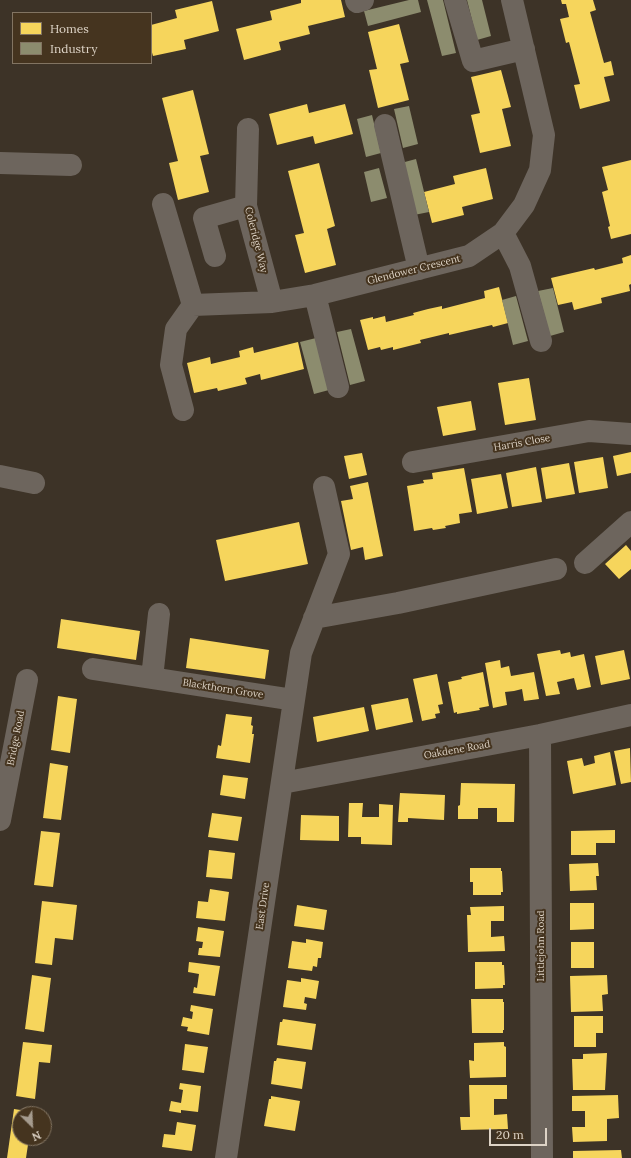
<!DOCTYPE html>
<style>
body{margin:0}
#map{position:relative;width:631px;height:1158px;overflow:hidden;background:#3d3327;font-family:Lora,serif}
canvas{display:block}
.legend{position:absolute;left:12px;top:12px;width:140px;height:52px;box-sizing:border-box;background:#45341f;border:1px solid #827462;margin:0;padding:5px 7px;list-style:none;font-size:12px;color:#ddd3c6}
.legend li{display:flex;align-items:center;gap:8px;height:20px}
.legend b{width:20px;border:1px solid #827462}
.north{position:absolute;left:12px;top:1106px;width:40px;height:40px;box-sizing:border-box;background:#45341f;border:1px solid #827462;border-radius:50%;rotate:156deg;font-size:11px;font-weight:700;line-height:16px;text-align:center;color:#ddd3c6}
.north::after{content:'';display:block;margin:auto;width:14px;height:18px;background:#a59b8e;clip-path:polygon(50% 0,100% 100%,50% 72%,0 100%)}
.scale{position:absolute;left:489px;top:1128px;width:58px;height:18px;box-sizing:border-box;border:2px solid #ddd3c6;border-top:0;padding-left:5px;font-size:12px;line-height:14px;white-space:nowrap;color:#ddd3c6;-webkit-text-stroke:3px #45341f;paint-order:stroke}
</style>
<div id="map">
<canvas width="631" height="1158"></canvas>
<ul class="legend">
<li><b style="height:11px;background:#f6d55c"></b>Homes</li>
<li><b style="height:11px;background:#8c8c6e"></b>Industry</li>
</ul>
<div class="north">N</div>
<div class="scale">20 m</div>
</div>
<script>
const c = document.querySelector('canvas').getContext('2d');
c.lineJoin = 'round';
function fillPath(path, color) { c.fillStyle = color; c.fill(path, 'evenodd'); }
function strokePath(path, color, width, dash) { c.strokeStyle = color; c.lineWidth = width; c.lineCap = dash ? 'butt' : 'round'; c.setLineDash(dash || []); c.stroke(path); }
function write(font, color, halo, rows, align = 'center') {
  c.font = font + ' Lora,serif'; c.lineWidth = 4; c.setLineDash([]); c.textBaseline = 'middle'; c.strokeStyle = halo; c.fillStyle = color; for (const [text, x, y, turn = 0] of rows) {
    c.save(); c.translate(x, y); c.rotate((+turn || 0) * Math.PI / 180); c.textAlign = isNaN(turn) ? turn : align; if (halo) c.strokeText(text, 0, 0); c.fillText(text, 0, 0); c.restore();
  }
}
const homes = new Path2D(`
 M301,0H341L345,17L308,26L310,34L279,42L281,50L244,60L236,29L272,20L270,11L301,3Z
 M561,0H593L596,10L590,12L604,63L611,61L614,75L604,77L610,101L580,109L574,85L580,84L569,42L566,43L560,19L569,17L566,4H562Z
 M212,1L219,31L184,40L186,49L153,56L151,49V25L177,18L175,10Z
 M399,24L409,62L400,64L409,100L378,108L369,70L377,69L368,32Z
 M501,70L511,107L502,109L511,146L480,153L471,115L480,113L471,77Z
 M193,90L209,154L200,156L209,192L178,200L169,163L178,161L162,98Z
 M307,104L309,113L345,104L353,134L315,144L313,136L277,145L269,114Z
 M631,160V234L611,239L608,227L610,226L602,192L608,190L602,167Z
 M319,163L335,226L327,229L336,265L305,273L295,235L304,233L288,171Z
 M486,168L493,199L462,207L464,215L432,223L424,192L455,184L453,176Z
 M631,255V284L629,285L630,291L601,298L602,303L574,310L572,302L558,305L551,278L594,268L595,270L623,263L622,258Z
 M499,287L508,323L493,327L492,325L449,335V333L420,340L421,343L393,350V347L381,350L380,347L368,350L360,320L373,317V319L385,316L386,322L414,315L413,313L428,309L442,306V309L485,298L484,291Z
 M298,342L304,369L261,380L260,374L245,378L247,384L218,391L217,388L194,393L187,363L210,357L211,364L240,357L239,351L253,347L254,353Z
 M529,378L536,420L505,425L498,383Z
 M471,401L476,430L443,436L437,407Z
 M631,452V473L617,476L613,456Z
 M362,453L367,475L349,479L344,456Z
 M603,457L608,488L579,493L574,462Z
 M569,463L575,494L546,499L541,468Z
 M536,467L542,502L512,507L506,473Z
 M464,468L472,512L459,514L460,523L445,526L446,528L433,530L432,528L414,531L407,486L424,483L423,480L433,479L432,473Z
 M501,474L508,508L477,514L471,479Z
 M368,482L383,556L365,560L363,547L351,550L341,501L353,499L350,486Z
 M299,522L308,564L225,581L216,540Z
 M626,545L631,551V569L619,579L605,564Z
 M61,619L140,631L136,660L57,648Z
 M190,638L269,650L265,679L186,668Z
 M560,650L561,654L570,652L571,657L584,654L591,687L577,690L574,678L557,682L560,694L546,696L537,654Z
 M624,650L630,679L601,685L595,656Z
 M500,660L501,668L509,666L511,676L534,672L539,699L524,701L522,689L514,691L505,692L507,705L493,708L485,663Z
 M483,672L489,706L479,708L480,710L457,714V712L454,713L448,682L462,679L461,677Z
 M437,674L443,704L438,705L440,713L435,714L436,718L422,721L413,679Z
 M58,696L77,699L70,753L51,750Z
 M408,698L413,722L376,730L371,705Z
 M364,707L369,731L317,742L313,717Z
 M226,714L252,717L251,725L253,726L252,734H254L250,763L216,758L218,745L221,746Z
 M630,748L631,782L621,784L614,751Z
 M610,752L616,785L573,794L567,761L582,758L584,766L595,763L594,756Z
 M50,763L68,766L61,820L43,818Z
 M223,775L248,778L245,799L220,795Z
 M461,783L515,784L514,822H497V808H478V819H458V806L460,805Z
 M400,793L445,795L444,820L408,818V822H398Z
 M349,803H363L362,817H379V804L393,805L392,845L361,844V837H348Z
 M212,813L242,817L238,841L208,837Z
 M301,815L339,816V841L300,840Z
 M615,830V843H596V855H571V831Z
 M41,831L60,833L53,887L34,885Z
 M209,850L235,853L232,879L206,877Z
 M598,863L599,876H596L597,890L570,891L569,864Z
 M470,868H501V871H502L503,892H501V895H473V882H470Z
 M210,889L229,892L225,921L196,918L198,901L208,902Z
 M42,901L77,905L73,940L55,938L52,965L35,963Z
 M570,903H594V929L570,930Z
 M297,905L327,910L324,930L294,926Z
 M504,906V921H491V937L504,936L505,951L468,952L467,915H471L470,907Z
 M198,927L224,931L220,957L198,955L199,948H202L203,942L196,941Z
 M306,939L323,942L321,958H318L317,967L313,966L312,971L288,968L292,941L306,943Z
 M571,942H594V968H571Z
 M189,962L220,966L215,996L193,993L194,987L197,988L199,974L188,972Z
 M475,962H502V965H504L505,985H503V988L475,989Z
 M32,975L51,978L44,1032L25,1029Z
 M607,975L608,994L602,995L603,1011L571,1012L570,976Z
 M301,978L319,981L316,999L305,997L304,1003L307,1004L306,1010L283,1007L287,980L301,982Z
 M471,999H503V1002H504V1030H503V1033H472Z
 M191,1005L213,1009L209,1035L187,1031L188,1027L181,1026L183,1017L192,1019L193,1012L190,1011Z
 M574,1016H603V1033H596V1047H574Z
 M283,1019L316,1024L312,1050L277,1045L280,1022H282Z
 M23,1042L52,1045L50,1063L39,1062L35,1099L16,1096Z
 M504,1042V1046L506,1047V1077L470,1078L469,1060L474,1061V1043Z
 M185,1044L208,1047L204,1073L182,1070Z
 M607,1053L605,1090H573L572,1059H583V1054Z
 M277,1058L306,1062L302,1089L271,1084L274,1061H276Z
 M180,1083L201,1086L198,1112L181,1110V1113L169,1111L171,1101L181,1103L183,1090L179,1089Z
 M469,1085H507V1099H494V1115L507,1114L508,1129L461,1130L460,1117H470Z
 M618,1095L619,1118L607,1119V1141L573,1142L572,1127H585V1111H572V1096Z
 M271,1096L300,1101L295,1131L264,1126L269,1099H271Z
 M14,1109L33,1112L32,1114H20V1138H29L26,1158H7Z
 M177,1122L196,1125L192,1151L162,1147L164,1134L175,1135Z
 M621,1150L622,1158H573V1151Z`);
const industry = new Path2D(`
 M409,0H418L421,12L368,26L364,11Z
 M427,0H443L456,53L442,56Z
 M467,0H482L491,36L477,40Z
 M409,106L418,144L403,148L394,109Z
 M372,115L381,153L366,157L357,119Z
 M416,159L429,212L414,215L401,163Z
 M379,168L387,198L371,202L364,172Z
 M553,288L564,332L550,336L538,291Z
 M516,296L528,341L513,345L502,300Z
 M351,329L365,381L350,385L337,332Z
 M316,338L329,390L314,394L300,342Z`);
const minor = new Path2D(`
 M356,0L357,2L363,0
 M455,0L473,61L524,49
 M385,125L419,269
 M248,129L246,206L272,302
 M0,163L71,165
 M163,204L193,305
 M503,233L520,266L541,341
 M215,256L204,218L246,206
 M315,295L338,387
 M193,305L272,302L315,295L469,256L503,233L524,205L540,170L544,135L512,0
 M183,410L171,365L176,329L193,305
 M413,462L589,431L631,434
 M0,476L34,483
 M585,563L631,522
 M314,618L398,603L556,569
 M93,669L294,700
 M152,678L159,614
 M540,735L542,1158
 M282,783L540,735L631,715
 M0,820L27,680
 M226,1158L301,653L339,554L324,487`);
const streetNames = [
 ["Coleridge Way",256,240,76],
 ["Glendower Crescent",414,270,-14],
 ["Harris Close",522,443,-10],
 ["Blackthorn Grove",223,689,9],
 ["Bridge Road",16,738,-79],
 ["Oakdene Road",457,750,-10],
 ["East Drive",263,906,-82],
 ["Littlejohn Road",541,946,-90]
];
fillPath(homes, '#f6d55c');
fillPath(industry, '#8c8c6e');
strokePath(minor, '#6d655d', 22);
write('10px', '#ddd3c6', '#45341f', streetNames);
</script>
